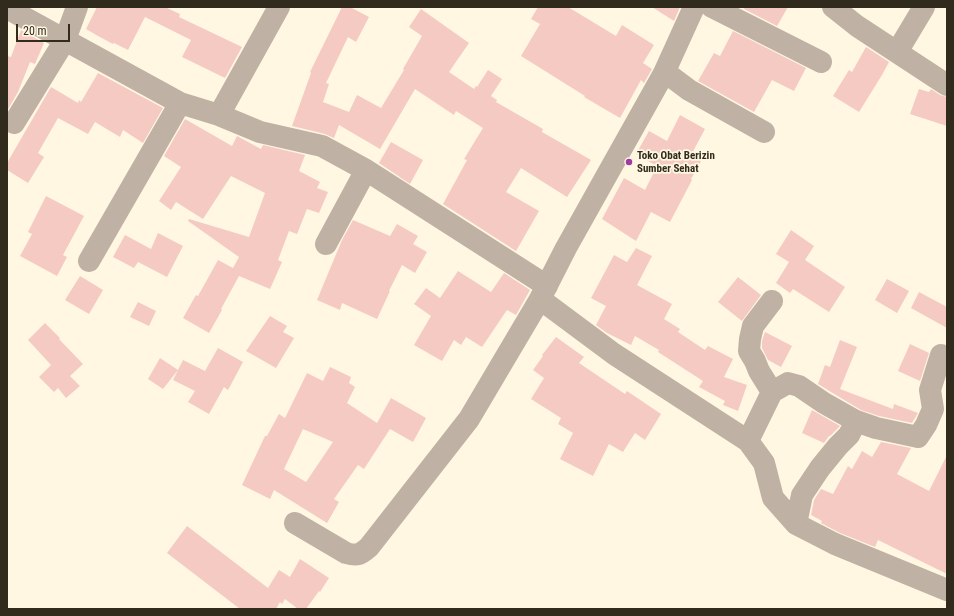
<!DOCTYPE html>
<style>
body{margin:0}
#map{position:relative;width:954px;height:616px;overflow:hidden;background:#fff7e1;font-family:"Roboto Condensed",sans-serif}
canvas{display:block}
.frame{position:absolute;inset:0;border:8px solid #302b1d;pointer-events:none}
.scale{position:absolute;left:16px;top:24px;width:54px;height:18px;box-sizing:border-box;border:2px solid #302b1d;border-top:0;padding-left:5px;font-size:12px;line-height:14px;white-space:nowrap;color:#302b1d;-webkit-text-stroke:3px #fff7e1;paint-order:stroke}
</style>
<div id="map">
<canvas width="954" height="616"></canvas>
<div class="frame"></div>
<div class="scale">20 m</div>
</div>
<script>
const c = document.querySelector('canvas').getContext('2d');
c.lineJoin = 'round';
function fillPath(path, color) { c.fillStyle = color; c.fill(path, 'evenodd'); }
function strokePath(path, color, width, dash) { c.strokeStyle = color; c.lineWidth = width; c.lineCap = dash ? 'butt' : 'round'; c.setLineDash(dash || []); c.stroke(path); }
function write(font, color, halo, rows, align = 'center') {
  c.font = font + ' "Roboto Condensed",sans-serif'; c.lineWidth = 3.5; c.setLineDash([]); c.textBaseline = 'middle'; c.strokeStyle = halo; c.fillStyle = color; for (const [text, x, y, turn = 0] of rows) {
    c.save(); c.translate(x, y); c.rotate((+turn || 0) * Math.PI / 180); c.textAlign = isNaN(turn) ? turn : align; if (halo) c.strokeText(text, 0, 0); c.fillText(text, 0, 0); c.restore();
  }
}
const building = new Path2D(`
 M97,7H165L180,14L179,17L242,47L225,78L182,57L191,40L145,17L128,50L114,43L113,44L98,36L86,29Z
 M342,7H350L369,17L356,42L348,37L326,83L329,84L323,102L349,112L357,95L381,108L404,70L403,69L422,36L409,27L421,9L469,43L449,72L474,89L476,86L477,87L488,70L502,79L491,96L497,100L496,102L543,129L542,132L591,160L567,197L521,168L506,192L539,211L516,251L443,204L467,160L464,159L483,128L456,111L454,115L415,89L380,149L339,125L334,138L325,134L292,126L311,73L310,72Z
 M538,7H568L616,36L622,25L654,45L643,63L652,69L644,83L641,80L620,118L584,97L585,96L521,56L540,24L531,19Z
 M652,7H680L674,21Z
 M745,7H788L777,26L744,9Z
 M21,30L44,43L35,64L30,62L18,92L7,111V56L11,57Z
 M733,31L806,68L794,91L772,80L754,112L698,81L714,53L720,56Z
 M866,47L889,62L882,75L859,112L833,96L849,70L852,72Z
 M98,73L163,108L143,143L123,130L120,137L95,122L88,134L58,118L38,153L44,157L28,183L7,170V163L51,87L78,103L79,100L81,102Z
 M919,89L929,92L931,89L940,95L947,97V126L910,114Z
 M680,115L705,129L691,155L701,161L691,179L692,180L670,222L651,212L636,241L602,219L624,178L645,190L657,166L636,154L649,131L667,141Z
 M185,119L232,146L237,136L261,149L263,145L305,155L299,171L320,182L317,188L328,192L319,213L307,209L297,234L289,231L278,260L282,262L270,289L239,276L221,309L222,310L209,333L183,318L196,295L198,296L218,260L233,268L239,257L188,221L189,219L249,237L265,193L231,176L203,219L176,202L171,210L159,201L181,167L164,156Z
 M391,142L423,160L410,184L379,163Z
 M46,196L84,216L63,255L67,257L57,276L20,256L32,234L28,232Z
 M353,220L390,236L397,224L418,236L413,244L427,252L415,273L402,265L389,291H390L377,319L342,303L340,310L317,300L342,240Z
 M791,230L814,246L805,260L845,287L829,312L793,289L790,293L776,283L789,262L776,254Z
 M158,233L183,246L167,277L138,262L134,268L113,257L125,235L151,249Z
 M636,248L652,256L637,285L672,304L664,319L680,329L678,332L705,350L708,346L733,359L724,377L747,385L738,411L723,405L725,401L699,387L703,381L658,352L659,350L635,336L631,345L607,333L596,325L606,306L591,298L614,255L627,262Z
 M458,271L491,292L504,273L530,290L516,315L507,310L482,347L466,337L461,345L454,340L442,361L414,345L431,316L414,304L426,288L440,298Z
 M80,276L103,290L89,314L65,300Z
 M738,277L761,295L742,321L718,302Z
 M887,279L909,291L897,313L875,300Z
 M919,292L947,307V328L911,308Z
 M138,302L156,311L149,326L130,317Z
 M270,316L287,326L283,332L294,338L276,368L246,351Z
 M45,323L60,338L59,339L83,364L70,376L80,386L66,398L58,388L54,392L39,377L51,365L28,340Z
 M765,332L792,346L781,367L768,360L762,348V341Z
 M556,337L584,357L579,363L625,394L627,391L661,414L645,440L635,433L623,452L609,444L593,476L560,459L573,433L558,424L561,418L531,399L544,378L533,370L543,356L542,355Z
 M840,340L857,347L840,389L893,409L894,404L918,413L912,423L879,416L861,410L831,392L818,384L825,365L830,367Z
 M910,344L929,353L920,381L898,371Z
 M218,348L243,362L228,390L224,387L209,414L188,402L195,391L173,380L183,360L205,371Z
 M160,358L178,370L163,389L148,379Z
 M330,367L351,377L349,383L355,387L347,403L377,423L391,398L426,418L413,442L390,429L364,469L358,465L334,499L339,502L327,523L274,490L270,499L242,485L265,436H267L279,414L285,418L307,373L323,381ZM303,429L333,442L306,482L284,469Z
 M812,410L840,426L830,436H829L824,443L802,433Z
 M881,442L911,448L897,474L929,491L947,455V574L878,540L875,547L840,533L821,523L822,521L811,515L814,500L821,489L833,494L848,466L852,469L862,451L872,457Z
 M187,526L268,588L279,570L290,577L300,559L329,578L320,592L319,591L306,609H298L285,599L282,604L280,602L276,609H240L167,553Z`);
const minor = new Path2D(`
 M77,7L65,40L180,103L219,115L260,132L322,146L366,170L547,286
 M694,7L664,73L566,248L540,299L614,354L748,441L764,463L773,498L796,524L835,544L947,590
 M712,7L821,62
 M833,7L857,26L947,85
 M7,8L65,40L14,123
 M897,52L924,7
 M664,73L669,75L689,90L764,132
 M219,115L279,7
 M326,244L366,170
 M89,261L180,103
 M772,301L753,326L750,339L749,351L755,361L759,371L772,392
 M748,441L772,392L788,383L799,386L824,403L856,421L876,428L918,437L926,425L933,409L930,390L941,355L947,358
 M295,523L346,553C357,556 360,555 369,547L469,419L540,299
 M796,524L802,495L820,468L838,446L849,435L856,421`);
const markers = [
 [629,162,4,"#9d3ca4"]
];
const poiNames = [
 ["Toko Obat Berizin",637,156],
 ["Sumber Sehat",637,169]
];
fillPath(building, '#f5cac3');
strokePath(minor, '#c0b1a5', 22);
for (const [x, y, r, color] of markers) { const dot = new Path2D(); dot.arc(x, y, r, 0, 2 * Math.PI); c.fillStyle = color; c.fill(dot); strokePath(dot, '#fff7e1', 1.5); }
write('bold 11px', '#302b1d', '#fff7e1', poiNames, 'left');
</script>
